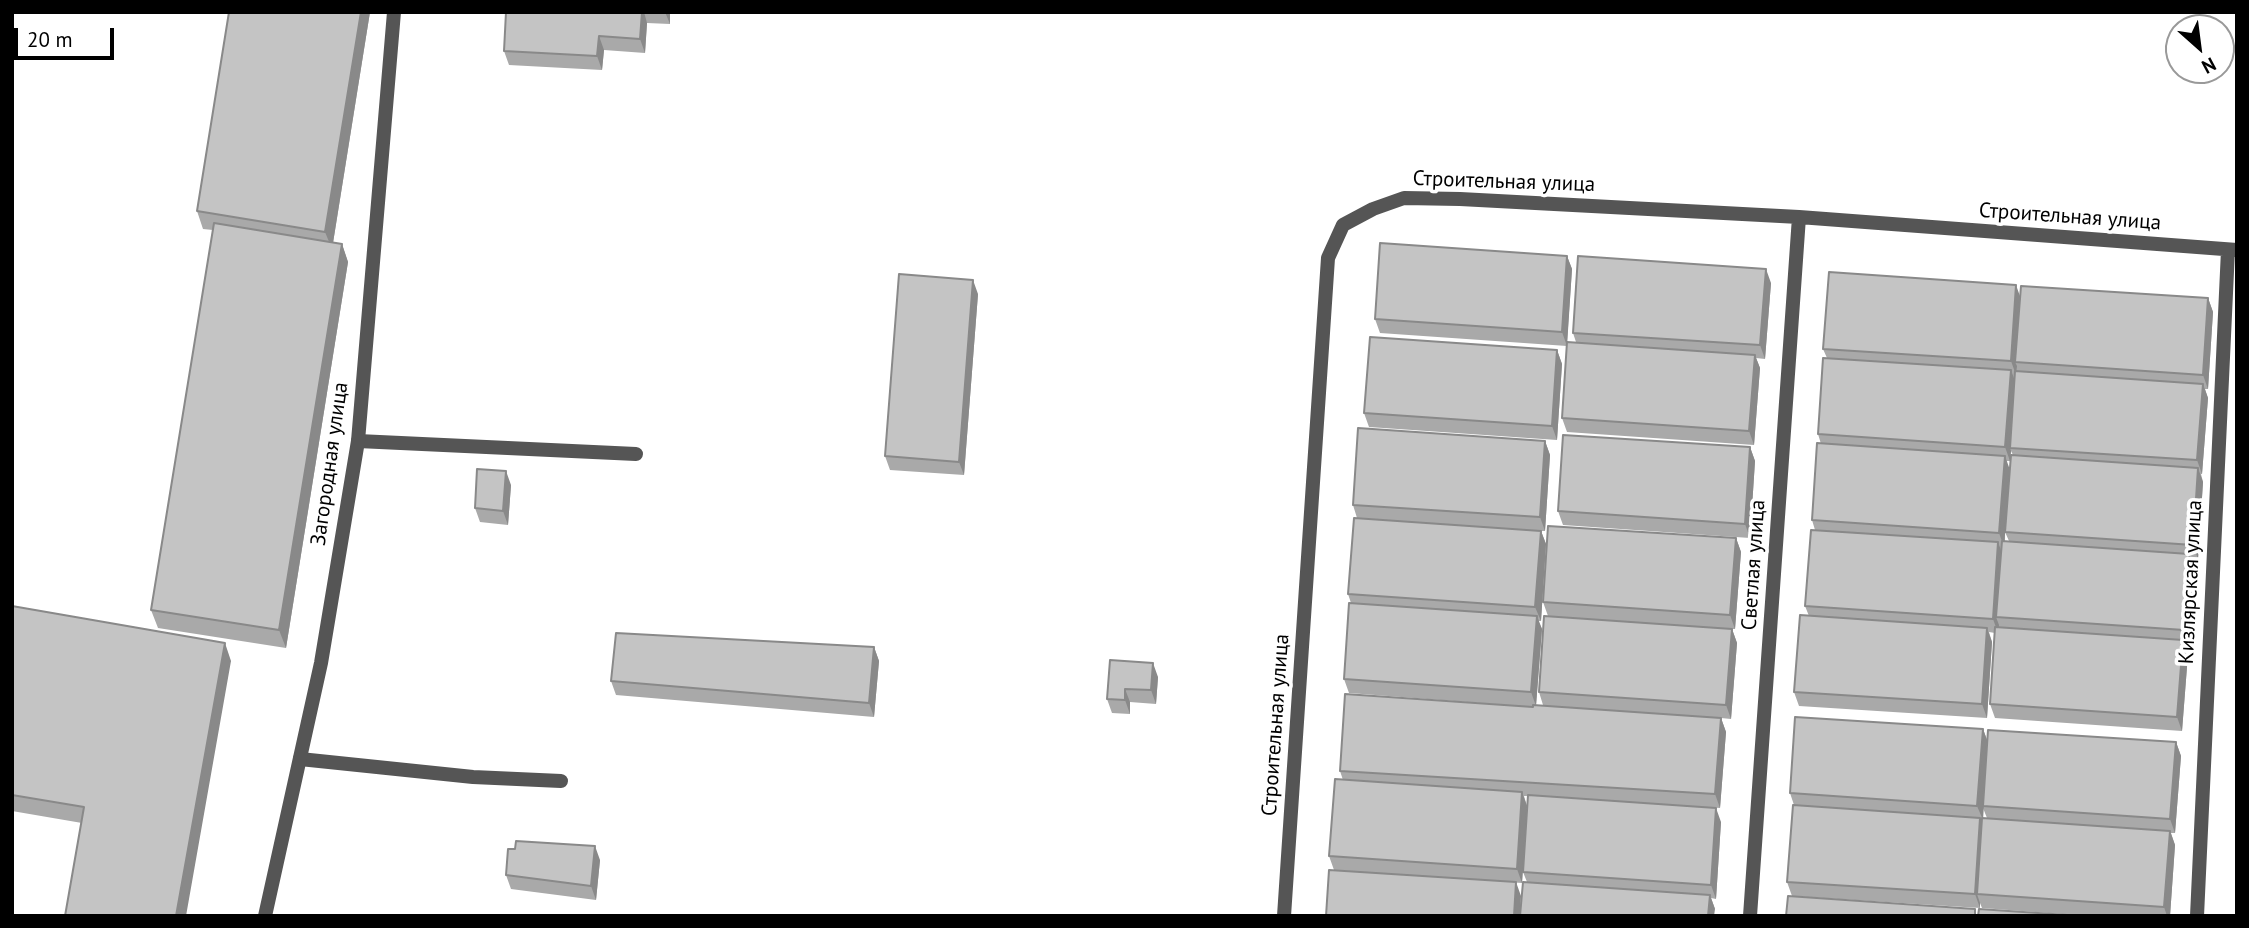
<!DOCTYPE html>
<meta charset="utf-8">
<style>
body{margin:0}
#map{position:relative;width:2249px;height:928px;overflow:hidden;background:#fff;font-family:"PT Sans",sans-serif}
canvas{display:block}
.frame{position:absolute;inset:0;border:14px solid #000;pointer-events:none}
.north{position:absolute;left:2165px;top:14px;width:70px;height:70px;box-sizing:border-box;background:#fff;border:2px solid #999;border-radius:50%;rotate:152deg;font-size:19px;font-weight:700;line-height:28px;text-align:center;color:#000}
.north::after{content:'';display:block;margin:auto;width:24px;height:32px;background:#000;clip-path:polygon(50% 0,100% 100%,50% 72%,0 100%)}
.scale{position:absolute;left:14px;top:28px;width:100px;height:32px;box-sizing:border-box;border:4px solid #000;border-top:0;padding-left:9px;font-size:21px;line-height:24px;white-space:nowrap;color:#000;-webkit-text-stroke:5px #fff;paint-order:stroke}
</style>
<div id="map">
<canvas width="2249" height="928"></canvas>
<div class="frame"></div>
<div class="north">N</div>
<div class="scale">20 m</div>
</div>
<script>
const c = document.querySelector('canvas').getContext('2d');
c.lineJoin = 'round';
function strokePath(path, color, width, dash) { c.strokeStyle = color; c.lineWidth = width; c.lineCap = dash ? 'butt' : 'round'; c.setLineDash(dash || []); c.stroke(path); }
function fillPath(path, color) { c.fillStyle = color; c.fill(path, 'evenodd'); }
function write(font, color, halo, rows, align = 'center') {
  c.font = font + ' "PT Sans",sans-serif'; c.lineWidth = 7; c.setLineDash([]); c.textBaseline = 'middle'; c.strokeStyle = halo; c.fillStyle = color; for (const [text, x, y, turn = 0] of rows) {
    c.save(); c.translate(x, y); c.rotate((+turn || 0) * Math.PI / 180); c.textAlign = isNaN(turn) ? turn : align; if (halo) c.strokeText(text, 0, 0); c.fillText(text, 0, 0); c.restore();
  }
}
const lane = new Path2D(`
 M358,441L636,454
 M300,759L473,777L561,781`);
const street = new Path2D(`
 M265,916L321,663L358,441L394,12
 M1284,916L1328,258L1343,225L1373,209L1404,198L1460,199L1799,217L2237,250
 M1750,916L1799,217
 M2197,916L2228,250`);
const wall = new Path2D(`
 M229,12H370L333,243L342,244L348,262L286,648L158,628L151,610L213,230L203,229L197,211Z
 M506,12H670V24L647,23L645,53L604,50L602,70L509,65L504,51Z
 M1567,256L1572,269L1567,342H1576L1573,333L1771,283L1765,359L1756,358L1760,368L1754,445L1567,432L1562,418L1567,346L1380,333L1375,319Z
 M978,294L964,475L890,470L885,456Z
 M2020,296L2208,298L2213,312L2208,389H2205L2208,398L2202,474H2201L2203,482L2198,559L2191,558L2194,567L2189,644H2184L2188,654L2182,731L1995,718L1990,704L1995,633L1989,632L1992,642L1987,718L1799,706L1794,692L1809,616L1805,606L1815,530L1812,520L1821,444L1818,434L1827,358L1823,349ZM2011,451L2013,455L2005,532L2009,541H2005L2006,461H2010Z
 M1557,350L1562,364L1557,440L1369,427L1364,413Z
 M1545,441L1550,455L1545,531H1541L1546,544L1541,621H1538L1542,629L1536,705H1543L1539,692L1548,616L1543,602L1736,538L1741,552L1735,629H1732L1737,643L1731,719L1721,718L1726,732L1720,808L1659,804L1721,822L1716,899L1711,898L1715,909L1527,882L1523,872L1528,796H1524L1527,806L1522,883L1334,870L1329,856L1343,780L1340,771L1533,707L1349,693L1344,679L1351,603L1348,594L1357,518L1353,505Z
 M1750,447L1755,461L1750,538L1563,525L1558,511Z
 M511,485L508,525L480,522L475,508Z
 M12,606L231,661L82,823L12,811Z
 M874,647L879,661L874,717L616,695L611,681Z
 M1110,660L1158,677L1156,704L1130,702V714L1112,713L1107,699Z
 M1983,729L1988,742H2176L2181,756L2175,833H2171L2175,845L2170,916H2089L1982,908L1980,903V908L1792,896L1787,882L1794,805L1790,793ZM1983,808L1987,818H1983Z
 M600,860L596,900L511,889L506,875Z`);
const shadedWall = new Path2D(`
 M361,12H370L332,249L325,232Z
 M642,12H644L647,23L645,53L640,39Z
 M665,12H670V24Z
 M599,36L604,50L602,70L597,56Z
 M342,244L348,262L286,648L279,630Z
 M1567,256L1572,269L1567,346L1562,332Z
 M1766,269L1771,283L1765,359L1760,345Z
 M973,280L978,294L964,475L959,462Z
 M2016,285L2021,299L2015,362L2017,366L2016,375L2011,361Z
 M2208,298L2213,312L2208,389L2203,375Z
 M1557,350L1562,364L1557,440L1552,426Z
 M1755,355L1760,368L1754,445L1749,431Z
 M2011,370L2016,384L2010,448L2011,451L2010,461L2005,447Z
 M2203,384L2208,398L2202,474L2197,460Z
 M1545,441L1550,455L1545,531L1540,517Z
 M1750,447L1755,461L1750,538L1745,524Z
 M2005,456L2010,470L2004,547L1999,533Z
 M2198,468L2203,482L2198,559L2193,545Z
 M506,471L511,485L508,525L503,511Z
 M1541,531L1546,544L1541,621L1535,607Z
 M1736,538L1741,552L1735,629L1730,615Z
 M1998,542L2003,556L1996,617L1999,625L1998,633L1993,619Z
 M2189,554L2194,567L2189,644L2184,630Z
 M1537,616L1542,629L1536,706L1531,692Z
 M1987,628L1992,642L1987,718L1982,704Z
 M1732,629L1737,643L1731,719L1726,705Z
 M2183,640L2188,654L2182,731L2177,717Z
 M225,643L231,661L186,916H176Z
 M874,647L879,661L874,717L869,703Z
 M1153,663L1158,677L1156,704L1151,690Z
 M1125,689L1130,702V714L1125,700Z
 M1721,718L1726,732L1720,808L1715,794Z
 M1983,729L1988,743L1983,820L1977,806Z
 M2176,742L2181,756L2175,833L2170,819Z
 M1522,792L1527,806L1522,883L1517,869Z
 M1716,808L1721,822L1716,899L1711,885Z
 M1980,818L1985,832L1977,894L1980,903V908L1975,894Z
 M2170,831L2175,845L2170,916H2167L2164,907Z
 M595,846L600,860L596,900L591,886Z
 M1516,882L1521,896L1520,916H1514Z
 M1710,895L1715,909L1714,916H1708Z`);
const building = new Path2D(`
 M229,12H361L325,232L197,211Z
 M506,12H642L640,39L599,36L597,56L504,51Z
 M214,223L342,244L279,630L151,610Z
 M1380,243L1567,256L1562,332L1375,319Z
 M1578,256L1766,269L1760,345L1573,333Z
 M1829,272L2016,285L2011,361L1823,349Z
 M899,274L973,280L959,462L885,456Z
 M2021,286L2208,298L2203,375L2015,362Z
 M1370,337L1557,350L1552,426L1364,413Z
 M1567,342L1755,355L1749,431L1562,418Z
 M1823,358L2011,370L2005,447L1818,434Z
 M2015,371L2203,384L2197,460L2010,448Z
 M1358,428L1545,441L1540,517L1353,505Z
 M1563,435L1750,447L1745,524L1558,511Z
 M1817,443L2005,456L1999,533L1812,520Z
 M2011,455L2198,468L2193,545L2005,532Z
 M477,469L506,471L503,511L475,508Z
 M1354,518L1541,531L1535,607L1348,594Z
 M1548,526L1736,538L1730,615L1543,602Z
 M1811,530L1998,542L1993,619L1805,606Z
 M2002,541L2189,554L2184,630L1996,617Z
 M1349,603L1537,616L1531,692L1344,679Z
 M12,606L225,643L176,916H65L84,807L12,795Z
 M1800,615L1987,628L1982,704L1794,692Z
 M1544,616L1732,629L1726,705L1539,692Z
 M1995,627L2183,640L2177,717L1990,704Z
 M616,633L874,647L869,703L611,681Z
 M1110,660L1153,663L1151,690L1125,689V700L1107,699Z
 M1345,694L1533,707V705L1721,718L1715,794L1340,771Z
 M1795,717L1983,729L1977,806L1790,793Z
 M1988,730L2176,742L2170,819L1983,806Z
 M1335,779L1522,792L1517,869L1329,856Z
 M1528,795L1716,808L1711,885L1523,872Z
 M1793,805L1980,818L1975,894L1787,882Z
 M1982,818L2170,831L2164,907L1977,894Z
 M516,841L595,846L591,886L506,875L508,849H515Z
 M1329,870L1516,882L1514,916H1326Z
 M1523,882L1710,895L1708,916H1520Z
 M1788,896L1975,909V916H1786Z
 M1979,909L2082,916H1978Z`);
const streetNames = [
 ["Строительная улица",1504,182,2],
 ["Строительная улица",2070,217,4],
 ["Загородная улица",330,464,-82],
 ["Светлая улица",1754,565,-86],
 ["Кизлярская улица",2191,582,-87],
 ["Строительная улица",1276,725,-86]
];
strokePath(lane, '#555', 14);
strokePath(street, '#555', 14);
fillPath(wall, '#a9a9a9');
fillPath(shadedWall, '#898989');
fillPath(building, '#c4c4c4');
strokePath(building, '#898989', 2);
write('21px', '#000', '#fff', streetNames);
</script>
